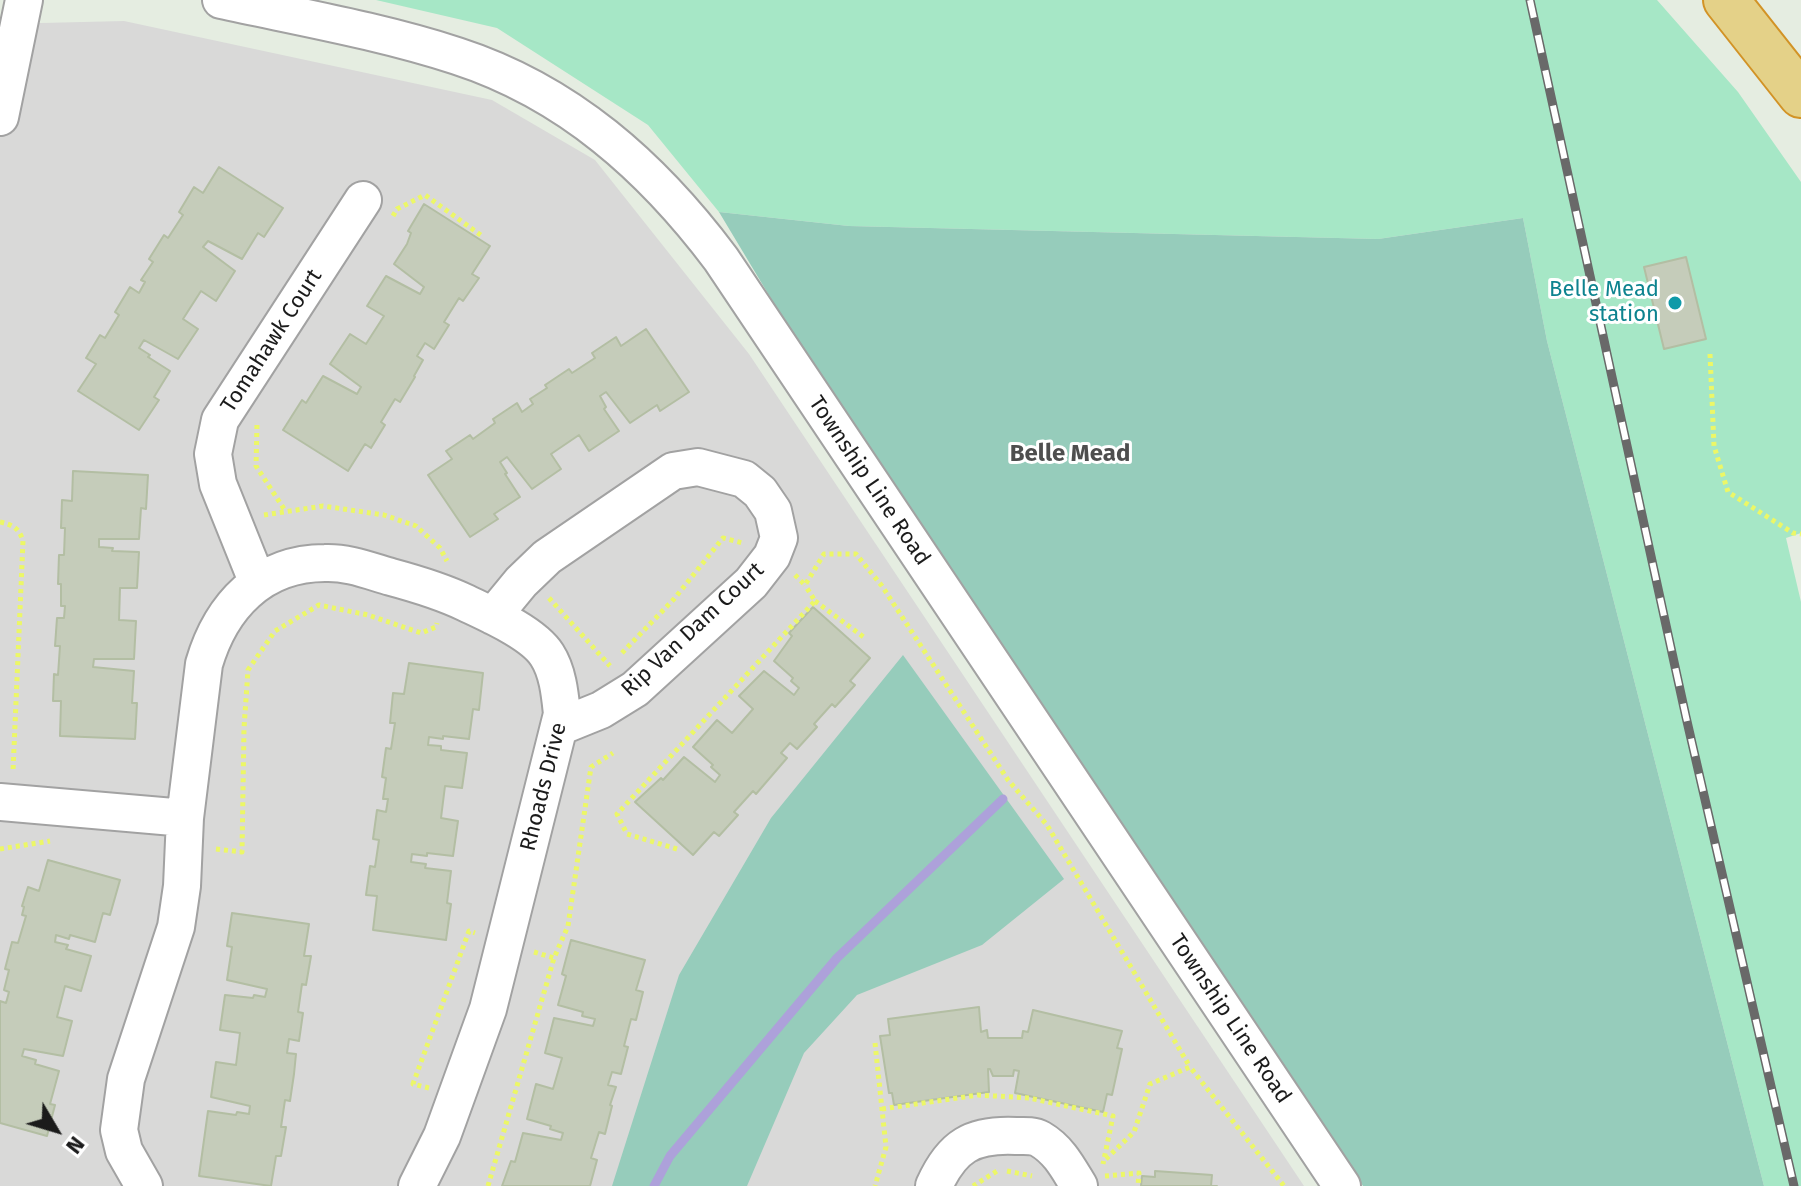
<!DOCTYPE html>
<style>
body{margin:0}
#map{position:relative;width:1801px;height:1186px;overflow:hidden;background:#e5ede1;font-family:"Fira Sans",sans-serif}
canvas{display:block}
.north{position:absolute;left:16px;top:1090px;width:80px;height:80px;-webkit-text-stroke:6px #fff;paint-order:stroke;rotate:128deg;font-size:22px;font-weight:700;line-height:32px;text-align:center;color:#1b1b1b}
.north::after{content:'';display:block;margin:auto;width:28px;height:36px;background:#1b1b1b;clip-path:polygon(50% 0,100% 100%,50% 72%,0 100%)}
</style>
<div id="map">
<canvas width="1801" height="1186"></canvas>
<div class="north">N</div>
</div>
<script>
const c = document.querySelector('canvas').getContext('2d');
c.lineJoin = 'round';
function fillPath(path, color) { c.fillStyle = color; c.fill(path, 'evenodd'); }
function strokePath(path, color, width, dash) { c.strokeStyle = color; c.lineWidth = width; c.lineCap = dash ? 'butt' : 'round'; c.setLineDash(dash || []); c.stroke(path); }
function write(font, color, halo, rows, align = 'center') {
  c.font = font + ' "Fira Sans",sans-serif'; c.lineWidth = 6; c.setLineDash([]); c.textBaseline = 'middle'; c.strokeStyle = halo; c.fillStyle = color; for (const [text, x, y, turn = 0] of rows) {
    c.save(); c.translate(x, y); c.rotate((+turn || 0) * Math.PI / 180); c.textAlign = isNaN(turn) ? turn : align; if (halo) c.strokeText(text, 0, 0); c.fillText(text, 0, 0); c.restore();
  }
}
const residential = new Path2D(`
 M124,21L492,100L595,160L749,354L1304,1186H0V24Z`);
const grass = new Path2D(`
 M376,0H1657L1738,92L1801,182V533L1786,538L1801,602V1186H1764L1547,341L1523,218L1378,239L849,226L719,212L648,125L497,28Z`);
const forest = new Path2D(`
 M719,212L849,226L1378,239L1523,218L1547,341L1764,1186H1363L779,312Z
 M903,655L1064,879L982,945L857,995L804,1053L747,1186H612L679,975L771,818Z`);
const stream = new Path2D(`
 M654,1186L670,1156L837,958L1003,799`);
const building = new Path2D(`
 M219,167L283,208L264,237L258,233L242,259L208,241L203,247L235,271L216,301L201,291L183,319L198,329L178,359L144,340L139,348L150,355L148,357L170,371L154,397L159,400L139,430L78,391L96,364L86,358L100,335L105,338L119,315L115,312L130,287L139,293L145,282L141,280L153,262L149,259L164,235L168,238L183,215L179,212L194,187L203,193Z
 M424,204L490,246L472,274L479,278L463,301L459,298L444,322L449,325L434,349L425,343L417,356L423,360L414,376L415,377L400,402L395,399L381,422L385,425L371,448L365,444L348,471L283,430L302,400L306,403L323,376L357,394L361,387L330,364L350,334L366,344L384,316L367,306L386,276L420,294L424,287L394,264L407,244L411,233L408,231Z
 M1686,257L1706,339L1664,349L1644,267Z
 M646,329L689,392L660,411L657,405L630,423L606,392L600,396L606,407L604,409L619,431L589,451L579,435L551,454L561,469L532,489L507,457L500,462L507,473L505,474L520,497L494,514L498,519L470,537L428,475L452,459L446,451L470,435L473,439L495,423L493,419L517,403L522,412L533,404L530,399L547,388L545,385L569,369L572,373L595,358L592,353L616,337L621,346Z
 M73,471L148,475L146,509L141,508L139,539H99V547L113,548L112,551L139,552L137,588H120L119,620L136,621L134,659H94L93,667L134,671L132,703H137L135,739L60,736L61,701H53L54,674L58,675L60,646H55L57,618H64L65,606H61V584H58L59,555H64L65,528H61L62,500L72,501Z
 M813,607L870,658L850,681L855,685L835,707L832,704L814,724L817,727L797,749L790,743L781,753L787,758L756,794L753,791L734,812L738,815L719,836L714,832L693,855L635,802L661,778L663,780L684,757L715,782L720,775L711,767L713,765L693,747L717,720L732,733L753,709L739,696L764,671L794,695L799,688L791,681L793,678L774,661L792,636L789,633Z
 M409,663L483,673L479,710L473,709L469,739L443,736V739L429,737L428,745L441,746V750L467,753L462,788L445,786L441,818L458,821L453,856L427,853V856L412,854L411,862L426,864L425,868L451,871L447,903L451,904L446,940L373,930L377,896L366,895L370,866L375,867L379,840L373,839L377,810L386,812L388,799H383L386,778L382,777L386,748L391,749L395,723H390L393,693L404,694Z
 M48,860L120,880L110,915L103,913L95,942L70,935L69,939L56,935L55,942L68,945L66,949L91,956L81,991L65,986L57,1017L72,1021L63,1056L24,1049L22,1056L36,1060L35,1064L59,1071L50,1104L55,1105L47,1136L0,1123V1001L6,1003L9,992L4,990L9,970L5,969L12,942L18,943L26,916L22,915L24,907L22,906L28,887L39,891Z
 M232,913L309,924L304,956H311L306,985L302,984L298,1012L303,1013L299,1041L289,1039L287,1053L296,1054L294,1074L290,1101L285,1100L281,1127H286L281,1156H276L271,1186L199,1176L208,1111L236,1115L237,1112L249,1114L250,1106L211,1097L216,1062L236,1065L240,1033L220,1030L225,995L253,998L254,995L265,997L267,989L227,980L232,947L227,946Z
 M571,940L645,960L636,990L643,992L636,1020L631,1019L624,1046L628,1047L621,1074L612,1072L608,1085L616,1087L610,1105L612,1106L605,1134L599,1132L591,1158L597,1160L590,1186H502L511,1161L515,1162L523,1133L561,1140L563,1133L550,1129L551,1126L527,1119L536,1084L553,1089L562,1058L545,1053L554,1018L593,1026L595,1019L582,1016L583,1012L558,1005L566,976L562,974Z
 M979,1007L981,1032L987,1030L988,1038H1022L1023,1031L1028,1032L1033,1010L1122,1031L1117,1048L1122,1049L1112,1095L1107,1094L1103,1112L1015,1093L1019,1071L1014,1070L1013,1076H993L990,1069H988L989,1092L894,1105L892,1093H889L880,1036L890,1035L888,1019Z
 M1155,1171L1212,1175L1211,1186H1217H1141L1142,1176L1155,1177Z`);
const path = new Path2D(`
 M393,216L397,209L425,195L482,236
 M1710,354L1714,446L1728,492L1793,533L1801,534
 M257,425L256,466L286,512
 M264,515L323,506L384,515L416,526L440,548L447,561
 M0,522C13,525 19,528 23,541L13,771
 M795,575L805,585L824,554H856L882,586L1008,780L1047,825L1190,1067
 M549,598L610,666
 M815,601L865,638
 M622,653L674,599L723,538L743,543
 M0,849L50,841
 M216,849L242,852L244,728L248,670L275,631L319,605L368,615L421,633L436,627L437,623
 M677,849L627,834L617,814L815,601L805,585
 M534,952L554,958L568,926L591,767L613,753
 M875,1043L886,1147L875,1186
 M429,1088L413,1084L469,931L475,933
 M882,1109L978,1095L1029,1098L1113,1116L1103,1164
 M1106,1159L1134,1132L1150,1084L1190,1067L1284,1186
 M1007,1171L1032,1176
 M1105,1176L1139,1173L1138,1186
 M488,1186L554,958
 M973,1186L997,1171`);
const minor = new Path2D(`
 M221,0C299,17 380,31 457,56C568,92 652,167 721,259L1342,1186
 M0,117L24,0
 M257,581L218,484L213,454L220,420L363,200
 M493,616L521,582L547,557L673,471L698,467L744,479L760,492L773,511L779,538L772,556L751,583L635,689L601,710L559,727
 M0,802L185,818
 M144,1186L124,1151L119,1130L126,1079L176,927L182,886L185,818L204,664C221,606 261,563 325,563C347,562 370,571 391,577C417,584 441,591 466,603C489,614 533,633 547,655C558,672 560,695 562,714L488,1009L442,1136L417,1186
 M934,1186C952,1146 972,1134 1016,1136C1023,1136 1033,1135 1040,1139C1059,1150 1068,1168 1079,1186`);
const highway = new Path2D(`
 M1726,0L1801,95`);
const rail = new Path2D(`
 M1530,0L1686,717L1794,1186`);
const markers = [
 [1675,303,8,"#0f9aa8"]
];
const cultureNames = [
 ["Belle Mead",1659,290],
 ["station",1659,315]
];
const streetNames = [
 ["Tomahawk Court",272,341,-57],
 ["Township Line Road",869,481,56],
 ["Rip Van Dam Court",693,630,-43],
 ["Rhoads Drive",544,787,-76],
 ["Township Line Road",1230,1019,56]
];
const neighbourhoodNames = [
 ["Belle Mead",1070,454]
];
fillPath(residential, '#d9d9d8');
fillPath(grass, '#a6e7c6');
fillPath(forest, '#96ccbb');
strokePath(stream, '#ada1da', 9);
fillPath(building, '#c5ccba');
strokePath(building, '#b3bea3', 2);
strokePath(minor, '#a2a2a2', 40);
strokePath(highway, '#d29326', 48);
strokePath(path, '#ecf767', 5, [4, 4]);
strokePath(minor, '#fff', 36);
strokePath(highway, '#e4d188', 44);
strokePath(rail, '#696969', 9);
strokePath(rail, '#fff', 6, [18]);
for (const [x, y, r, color] of markers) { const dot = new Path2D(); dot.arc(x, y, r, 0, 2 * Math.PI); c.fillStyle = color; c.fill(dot); strokePath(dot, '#fff', 3); }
write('22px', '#0d838f', '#fff', cultureNames, 'right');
write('22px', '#1b1b1b', '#fff', streetNames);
write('bold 24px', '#4e4e4e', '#fff', neighbourhoodNames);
</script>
